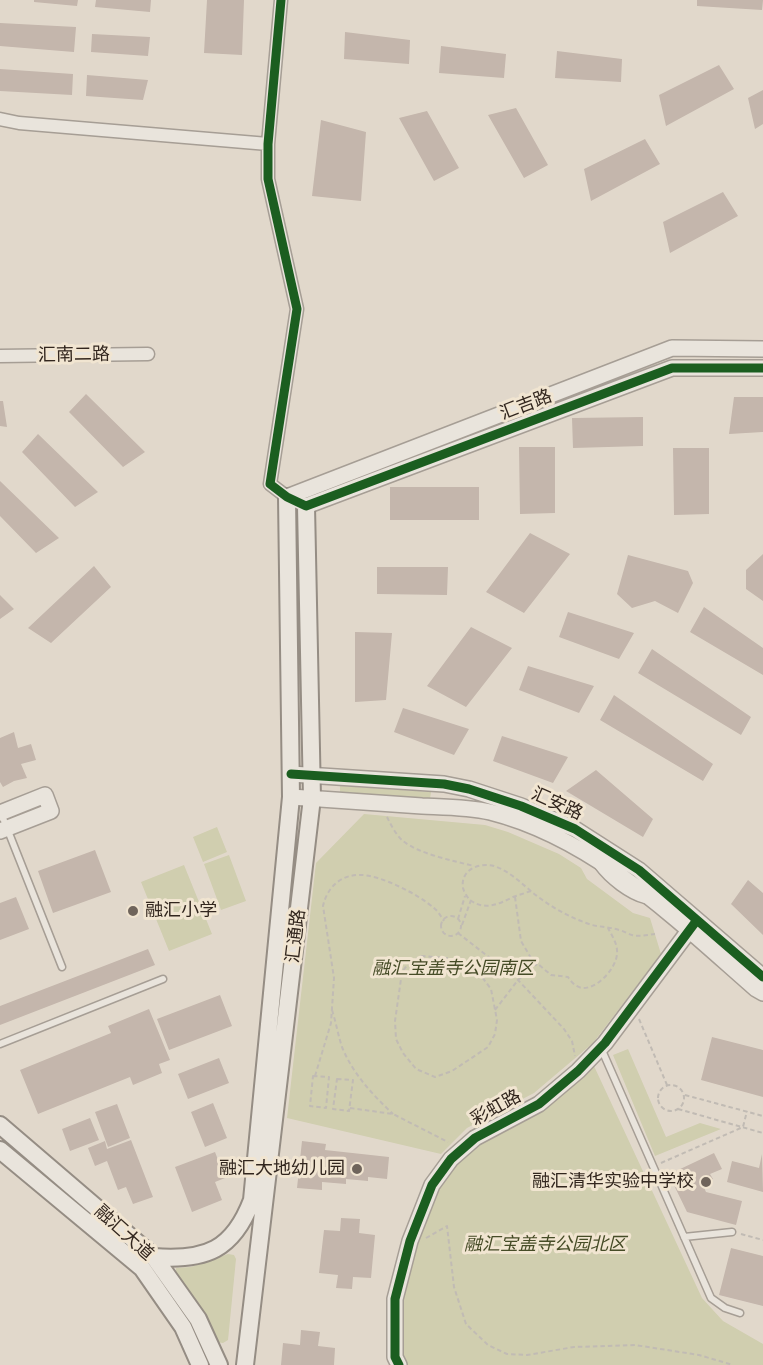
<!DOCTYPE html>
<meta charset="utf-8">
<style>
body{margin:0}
canvas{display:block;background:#e1d8cb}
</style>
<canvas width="763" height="1365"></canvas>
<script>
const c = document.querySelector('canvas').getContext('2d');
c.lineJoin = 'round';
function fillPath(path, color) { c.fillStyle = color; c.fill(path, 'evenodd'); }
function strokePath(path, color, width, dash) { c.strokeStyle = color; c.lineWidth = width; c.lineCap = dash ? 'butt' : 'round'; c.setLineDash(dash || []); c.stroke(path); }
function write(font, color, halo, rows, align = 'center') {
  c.font = font + ' Literata,"Noto Sans SC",serif'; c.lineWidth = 6; c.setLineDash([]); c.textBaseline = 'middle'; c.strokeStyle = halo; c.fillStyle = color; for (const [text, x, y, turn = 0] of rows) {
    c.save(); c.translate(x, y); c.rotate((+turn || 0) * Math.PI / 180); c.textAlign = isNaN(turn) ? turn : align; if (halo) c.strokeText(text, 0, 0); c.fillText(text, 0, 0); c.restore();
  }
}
const green = new Path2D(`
 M340,786L431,792L430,799L340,793Z
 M364,814L485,825L508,832L559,854L581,868L587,879L633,913L650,918L661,954L593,1043L534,1093L467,1128L441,1154L287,1118L316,863Z
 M217,827L227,852L203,862L193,837Z
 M229,855L246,901L221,910L204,864Z
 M184,865L212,934L169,951L141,882Z
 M628,1049L666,1137L700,1123L721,1129L655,1156L613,1055Z
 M594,1066L702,1298L723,1321L763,1344V1365H405L400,1356V1301L415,1243L438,1190L454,1163L478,1143L542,1109Z
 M228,1254L234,1255L236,1259L228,1340L223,1343L216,1342L176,1274V1268L191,1267Z`);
const building = new Path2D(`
 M34,0H78L77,6L34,2Z
 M96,0H151L150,12L95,7Z
 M207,0H244L242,55L204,53Z
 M697,0H763L762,10L697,6Z
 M0,23L76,27L74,52L0,46Z
 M345,32L410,40L409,64L344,59Z
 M92,34L150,37L148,56L91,52Z
 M441,46L506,54L504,78L439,73Z
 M557,51L622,59L621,82L555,78Z
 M719,65L734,89L666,126L659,95Z
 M0,69L73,74L72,95L0,91Z
 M87,75L148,80L143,100L86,96Z
 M763,90V124L755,129L748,98Z
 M516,108L548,165L524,178L488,115Z
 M427,111L459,168L434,181L399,118Z
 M321,120L366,132L361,201L312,196Z
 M645,139L660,164L591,201L584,169Z
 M723,192L738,216L670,253L663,222Z
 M86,394L145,452L123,467L69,412Z
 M734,397H763V432L729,434Z
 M0,401H3L7,427L0,426Z
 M643,417V446L573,448L572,418Z
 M38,434L98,492L75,507L22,452Z
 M519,447H555V513L520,514Z
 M673,448H709V514L674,515Z
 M0,481L59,538L36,553L0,516Z
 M390,487H479V520H390Z
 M530,533L570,554L524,613L486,592Z
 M763,554V601L746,589V570Z
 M628,555L688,571L693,583L678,613L655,601L632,608L617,594Z
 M94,566L111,587L51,643L28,628Z
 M377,567H448L447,595L377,594Z
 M0,595L14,609L0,619Z
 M704,607L763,648V675L690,632Z
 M568,612L634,633L619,659L559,637Z
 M471,627L512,648L466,707L427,686Z
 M355,632L392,633L386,700L355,702Z
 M652,649L751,717L741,735L638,673Z
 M528,666L594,686L579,713L519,690Z
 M614,695L713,764L703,781L600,720Z
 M403,708L469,729L454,755L394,732Z
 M14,732L18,748L31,744L36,760L21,764L27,778L14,781L3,787L0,782V738Z
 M502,736L568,757L553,783L493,761Z
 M596,770L653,819L643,837L566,791Z
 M95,850L111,892L53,913L38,871Z
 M748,880L763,893V935L731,904Z
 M16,897L29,929L0,940V903Z
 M148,949L155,965L0,1025V1006Z
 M220,995L232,1026L169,1050L157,1019Z
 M149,1009L170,1060L159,1064L162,1073L133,1085L130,1077L38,1114L20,1070L111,1033L108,1026Z
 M712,1037L763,1050V1097L701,1080Z
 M219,1058L229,1083L188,1099L178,1074Z
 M213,1103L227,1138L205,1147L191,1112Z
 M117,1104L130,1138L108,1147L95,1112Z
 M90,1118L99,1140L70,1151L62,1129Z
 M131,1140L153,1197L133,1204L126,1187L118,1190L107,1161L95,1166L88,1148L105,1141L107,1149Z
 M302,1141L326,1144L325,1150L389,1157L387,1179L368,1177V1181L346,1179V1184L322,1182V1190L297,1188Z
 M215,1152L225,1178L215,1182L222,1200L192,1212L175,1167Z
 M714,1153L722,1169L710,1174L713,1179L702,1183L706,1192L742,1201L736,1225L687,1212L671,1179L678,1176L676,1171Z
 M762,1154L763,1192L727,1182L732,1161L759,1168Z
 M341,1218L360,1219L359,1233L375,1235L371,1278L353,1277L352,1289L336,1288L338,1275L319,1273L324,1230L340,1231Z
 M731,1248L763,1256V1306L719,1295Z
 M301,1330L320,1332L318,1346L335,1348L334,1365H281L283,1343L300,1345Z`);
const path = new Path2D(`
 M387,817C391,825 396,835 403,841C419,854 454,861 474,866
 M531,891C525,893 519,895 513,897C499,904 485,911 470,900C467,897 464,892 463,888C460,870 479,862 494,866C509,871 520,882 532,892C549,906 570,918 592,925C601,927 610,927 619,930C624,931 628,934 632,935C639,937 647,935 655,934
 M515,897L521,941L531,958L551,975L568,977C571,982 576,987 582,988C598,989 616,968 617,954C618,944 612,936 608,928
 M441 926a10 10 0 1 1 20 0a10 10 0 1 1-20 0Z
 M458,919L465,896
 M462,925L471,900
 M458,933L518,980L564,1029L572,1041L575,1056
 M421,956L447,958L464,963L482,977L491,989L497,1020L495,1034L488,1047L452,1071L435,1077L416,1069L403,1053L396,1039L395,1021L402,972L408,964Z
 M332,1010C336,1022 338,1035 342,1047C353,1074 372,1094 393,1114
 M495,1010L518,980L537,964
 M639,1019L667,1085
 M313,1076L329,1077L326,1108L310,1106Z
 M315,1076L331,1023L334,978L323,906C327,888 340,875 359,875C379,874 420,895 435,909C439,912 441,917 444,921
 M337,1079L353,1080L349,1111L333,1109Z
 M658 1098a13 13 0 1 1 26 0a13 13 0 1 1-26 0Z
 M685,1095L763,1116
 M350,1108L393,1114L448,1142
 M678,1109L763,1133
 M661,1163L743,1127L747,1111
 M741,1234L763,1240
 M426,1238L447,1226L454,1287L466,1324L488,1345L507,1354L527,1355L574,1347L635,1345L699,1355L733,1365`);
const service = new Path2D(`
 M1,813L62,967
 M598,866C608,880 629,896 645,900
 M0,1044L163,979
 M601,1048L711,1298L725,1308L740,1313
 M684,1237L732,1232`);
const minor = new Path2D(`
 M281,0L268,144V179L297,309L270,484L287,497L306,506
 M0,119L19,123L268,144
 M0,356L148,354`);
const tertiary = new Path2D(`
 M287,497L672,348L763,349
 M306,506L672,368H763
 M291,774L444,784L469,789L521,806L575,829L639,870L763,977
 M291,797C335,800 379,803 422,806C444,807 469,807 490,812C594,838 677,920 756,989L763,993
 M0,813L45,795L51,811L0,831
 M399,1365L395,1357V1299L410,1241L432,1185L451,1159L475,1138L539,1104L578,1071L605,1043L697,920`);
const secondary = new Path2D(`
 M0,1125L154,1257L198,1319L219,1365
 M0,1150L142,1268L183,1327L200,1365
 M154,1257C206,1261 233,1250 252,1200L291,797L287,497
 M245,1365L312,798L306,506`);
const cycleway = new Path2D(`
 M281,0L268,144V179L297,309L270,484L287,497L306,506L672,368H763
 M291,774L444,784L469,789L521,806L575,829L639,870L763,977
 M399,1365L395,1357V1299L410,1241L432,1185L451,1159L475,1138L539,1104L578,1071L605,1043L697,920`);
const markers = [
 [133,911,6,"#6f645b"],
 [357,1169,6,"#6f645b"],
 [706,1182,6,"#6f645b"]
];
const streetNames = [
 ["汇南二路",74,355,-1],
 ["汇吉路",526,405,-21],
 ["汇安路",557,804,24],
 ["汇通路",296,936,-83],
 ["彩虹路",496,1108,-29],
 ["融汇大道",124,1233,42]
];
const poiNames = [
 ["融汇小学",145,911,"left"],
 ["融汇大地幼儿园",345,1169],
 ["融汇清华实验中学校",694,1182]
];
const parkNames = [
 ["融汇宝盖寺公园南区",453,969],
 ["融汇宝盖寺公园北区",545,1245]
];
fillPath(green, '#d0ceaf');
fillPath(building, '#c4b6ac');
strokePath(service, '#a69e95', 9);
strokePath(minor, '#a69e95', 15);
strokePath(tertiary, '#a69e95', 18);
strokePath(secondary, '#958d84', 20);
strokePath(path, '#c1bbb4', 2, [4.5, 3]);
strokePath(service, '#e9e4dc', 6);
strokePath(minor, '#e9e4dc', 12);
strokePath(tertiary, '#e9e4dc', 15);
strokePath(secondary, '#e9e4dc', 16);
strokePath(cycleway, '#1b5e20', 9);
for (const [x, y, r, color] of markers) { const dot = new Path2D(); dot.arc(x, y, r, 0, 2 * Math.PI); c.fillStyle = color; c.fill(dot); strokePath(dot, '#f1e5d1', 2); }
write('18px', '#32261e', '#f1e5d1', streetNames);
write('18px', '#32261e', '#f1e5d1', poiNames, 'right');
write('italic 18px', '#464c27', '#f1e5d1', parkNames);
</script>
